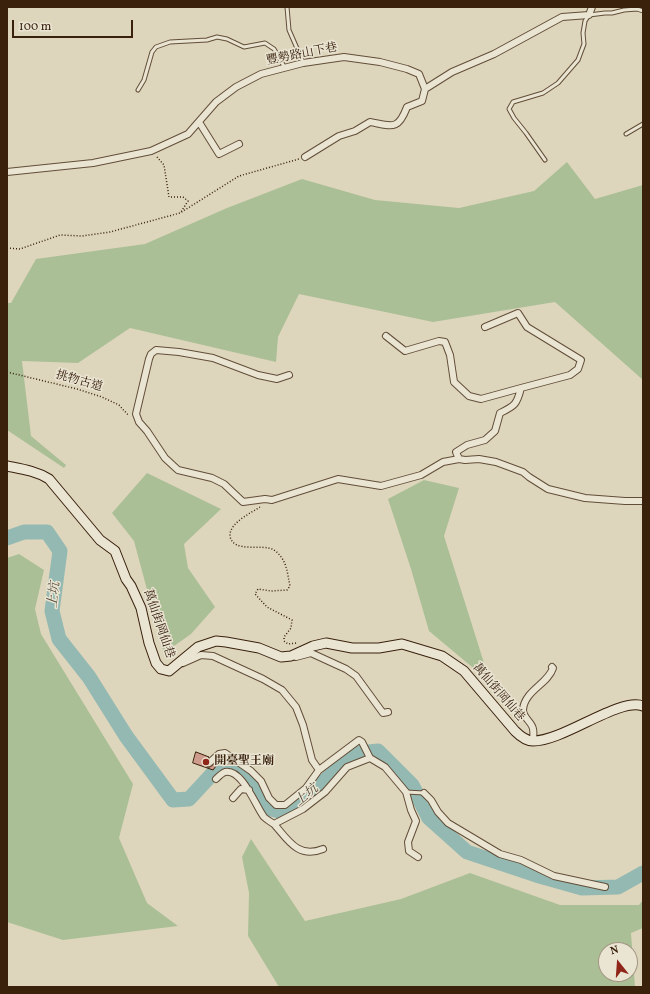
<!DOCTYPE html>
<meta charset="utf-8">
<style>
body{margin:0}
#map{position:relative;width:650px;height:994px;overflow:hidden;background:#ded6bc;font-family:Vollkorn,serif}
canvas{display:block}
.frame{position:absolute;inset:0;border:8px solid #39210c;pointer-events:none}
.north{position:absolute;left:598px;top:942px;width:40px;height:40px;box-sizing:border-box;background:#eae4d3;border:1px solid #a39683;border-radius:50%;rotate:343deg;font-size:11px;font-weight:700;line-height:16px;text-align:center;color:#39210c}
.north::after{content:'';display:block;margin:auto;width:14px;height:18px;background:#8f2418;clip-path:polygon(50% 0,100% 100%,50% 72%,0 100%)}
.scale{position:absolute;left:12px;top:20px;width:121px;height:18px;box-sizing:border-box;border:2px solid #39210c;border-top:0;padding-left:5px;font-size:12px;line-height:14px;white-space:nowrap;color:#39210c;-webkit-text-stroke:3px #eae4d3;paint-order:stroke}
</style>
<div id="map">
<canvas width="650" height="994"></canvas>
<div class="frame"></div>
<div class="north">N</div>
<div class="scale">100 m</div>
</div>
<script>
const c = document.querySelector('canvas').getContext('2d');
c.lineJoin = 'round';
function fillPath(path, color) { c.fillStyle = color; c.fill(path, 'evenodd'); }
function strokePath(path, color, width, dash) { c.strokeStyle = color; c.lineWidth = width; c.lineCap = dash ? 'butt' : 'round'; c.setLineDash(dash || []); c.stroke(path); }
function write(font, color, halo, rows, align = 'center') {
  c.font = font + ' Vollkorn,"Noto Serif TC",serif'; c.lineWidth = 3; c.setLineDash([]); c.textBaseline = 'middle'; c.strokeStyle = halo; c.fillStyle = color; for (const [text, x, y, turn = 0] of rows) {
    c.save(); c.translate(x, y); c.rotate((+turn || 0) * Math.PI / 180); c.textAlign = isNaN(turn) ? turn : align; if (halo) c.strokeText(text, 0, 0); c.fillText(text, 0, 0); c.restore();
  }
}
const green = new Path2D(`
 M567,162L595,199L643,185V380L555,302L433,322L299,294L278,337L276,362L130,328L78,363L22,361L31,436L66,465L64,468L7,430V303H11L36,259L145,244L227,208L302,179L375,200L459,208L534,191Z
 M147,473L221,509L184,544L188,568L215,607L191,634L164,653L134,541L112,513Z
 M424,480L459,488L444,536L490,682L429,631L411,569L388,499Z
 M19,554L44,570L35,609L41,634L133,784L119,838L147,903L178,926L63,940L7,922V558Z
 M251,839L305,921L401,899L470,873L560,905H639L643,900V928L631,933L635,987H279L248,936L249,893L242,857ZM606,950H630V974H606Z`);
const river = new Path2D(`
 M7,538L24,532H47L60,551L52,611L59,639L89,677L126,736L173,800L189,799L214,772L225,763L239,768L253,781L268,808L286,813L324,782L351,754L378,751L412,785L429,818L467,852L536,875L582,888L618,887L643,873`);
const building = new Path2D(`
 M196,752L209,757L205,762L207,767H210L219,760L220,761L213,770L193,763Z`);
const path = new Path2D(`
 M157,157L164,165L169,197H183L188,201L181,212
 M7,248L20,249L60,235L82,236L110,232L180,213L239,176L299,159
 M7,372L77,389L102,397L119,405L129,416
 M260,507C251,513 229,523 230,536C233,554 263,543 274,550C287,559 287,572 290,586L287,590L271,591L258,589L255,594L267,607L292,620L291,628L284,637V641L288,644L297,643`);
const lane = new Path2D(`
 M287,7L289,30L303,62
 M138,90L144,80L152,52L156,47L170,42L207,40L217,37L227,39L244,47L265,43L274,49L285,68
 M626,134L643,124
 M545,160L526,133L514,118L509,109L513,102L543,93L558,83L578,60L584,44L583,33L585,21L589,15L605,13H612L624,10L637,9L643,11
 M406,792L424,793`);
const street = new Path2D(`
 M199,122L219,154L239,144
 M305,157L339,136L355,131L370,122C392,126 398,131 407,107L422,101L425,89
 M7,172L93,163L151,151L188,134L216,102L236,87L261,74L303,63L344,57L380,62L407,69L419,74L425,89L452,72L494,54L562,17L589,15L592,7
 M485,327L518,313L527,327L581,360L578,369L570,375L521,388
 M386,336L405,351L439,341L445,342L450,355L454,382L469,396L481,399L521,388C517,404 515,406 500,413L495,431L485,440L467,445L456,452L459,459L465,460L479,459L496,462L523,472L529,477L548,489L585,498L625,501H643
 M289,375L277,379L258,375L213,358L179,352L156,350L151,354L149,359L136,414L139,422L147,431L165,458L178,470L212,478L224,484L243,502L265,499L272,500L338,479L381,486L421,475L443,462L459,459
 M296,657L311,653L346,669L356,676L383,713L388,712
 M183,663L201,655L213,656L263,679L282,690L296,707L303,725L312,760L319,770
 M533,741C533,738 534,733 533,729C532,722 523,718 523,710C524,691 548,684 553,668L552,667
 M209,763L219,754L225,753L251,771L261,781L269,798L276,805H285L306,788L319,770L359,740L362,742L370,758L385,767L406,792L411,810L416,821L408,842L409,851L418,857
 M216,779C218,777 222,773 225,772C242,768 256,807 264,817C267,820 271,822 274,824L303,809L325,792L347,767L370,758
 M424,793L431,800L438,812L448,823L500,854L521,860L554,876L605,887
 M233,798L241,789L249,790
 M274,824C288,840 298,859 323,849`);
const secondary = new Path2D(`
 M7,466C22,469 36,471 49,479L100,540L115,551L126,579L131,586L141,608L149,643L156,663L161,669L169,671L198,647L216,641L226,642L259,648L281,657L291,656L313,646L326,643L352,648H379L402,644L442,656L464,671L515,731C520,736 526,741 533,741C564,741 619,697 643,706`);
const markers = [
 [206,762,4,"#8f2418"]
];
const streetNames = [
 ["豐勢路山下巷",302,55,-11],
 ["挑物古道",79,382,16],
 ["萬仙街岡仙巷",158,624,71],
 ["萬仙街岡仙巷",498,693,49]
];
const poiNames = [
 ["開臺聖王廟",214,762]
];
const waterNames = [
 ["上坑",55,595,-84],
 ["上坑",307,796,-39]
];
fillPath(green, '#abbf96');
strokePath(river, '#93b9b2', 15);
fillPath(building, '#cf9b8d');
strokePath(building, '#39210c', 1);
strokePath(lane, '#624e38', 5);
strokePath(street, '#624e38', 8);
strokePath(secondary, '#39210c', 11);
strokePath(path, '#39210c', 1.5, [1, 2]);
strokePath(lane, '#eae4d3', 3);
strokePath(street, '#eae4d3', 6);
strokePath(secondary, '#eae4d3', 9);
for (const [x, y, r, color] of markers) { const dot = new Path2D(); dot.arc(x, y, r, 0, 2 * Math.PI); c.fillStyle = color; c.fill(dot); strokePath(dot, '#eae4d3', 1.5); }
write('12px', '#39210c', '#eae4d3', streetNames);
write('bold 12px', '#39210c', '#eae4d3', poiNames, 'left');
write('italic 13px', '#504736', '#eae4d3', waterNames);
</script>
